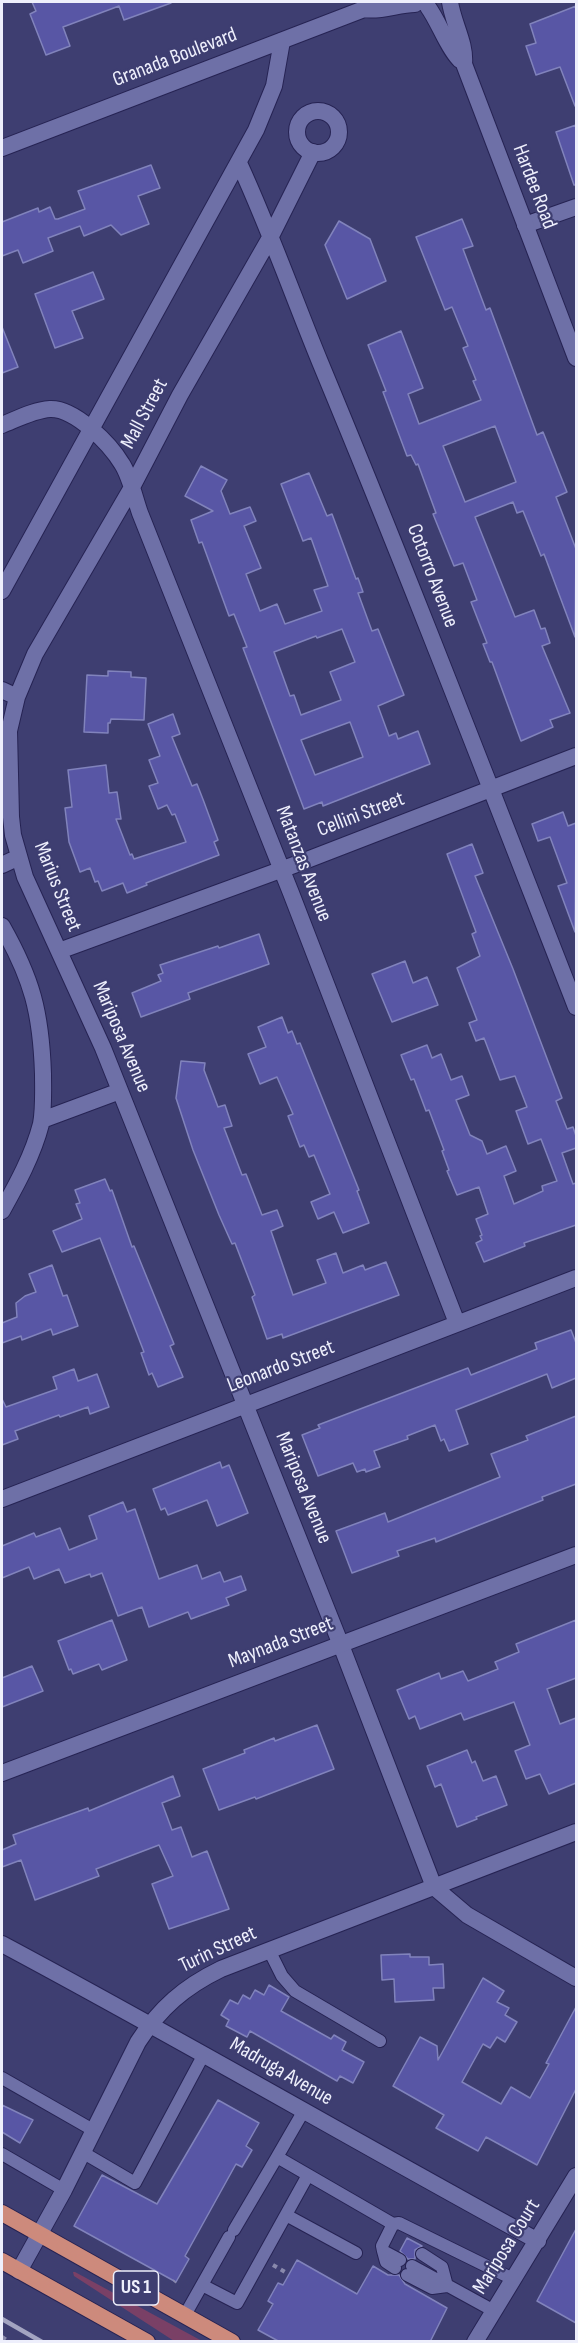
<!DOCTYPE html>
<style>
body{margin:0}
#map{position:relative;width:578px;height:2343px;overflow:hidden;background:#3e3e71;font-family:"Sofia Sans Condensed",sans-serif}
canvas{display:block}
.frame{position:absolute;inset:0;border:3px solid #eeeffc;pointer-events:none}
</style>
<div id="map">
<canvas width="578" height="2343"></canvas>
<div class="frame"></div>
</div>
<script>
const c = document.querySelector('canvas').getContext('2d');
c.lineJoin = 'round';
function fillPath(path, color) { c.fillStyle = color; c.fill(path, 'evenodd'); }
function strokePath(path, color, width, dash) { c.strokeStyle = color; c.lineWidth = width; c.lineCap = dash ? 'butt' : 'round'; c.setLineDash(dash || []); c.stroke(path); }
function write(font, color, halo, rows, align = 'center') {
  c.font = font + ' "Sofia Sans Condensed",sans-serif'; c.lineWidth = 4.5; c.setLineDash([]); c.textBaseline = 'middle'; c.strokeStyle = halo; c.fillStyle = color; for (const [text, x, y, turn = 0] of rows) {
    c.save(); c.translate(x, y); c.rotate((+turn || 0) * Math.PI / 180); c.textAlign = isNaN(turn) ? turn : align; if (halo) c.strokeText(text, 0, 0); c.fillText(text, 0, 0); c.restore();
  }
}
const green = new Path2D(`
 M73,2272H75L202,2341H174L74,2276Z`);
const building = new Path2D(`
 M32,2H171V3L124,20L119,6L63,27L70,46L46,55L30,14L36,11Z
 M576,6V105L575,106L560,67L536,75L526,46L536,43L530,24Z
 M576,125V185H574L556,132Z
 M151,165L160,188L138,196L149,224L121,235L111,225L84,236L80,226L48,238L53,251L23,263L18,250L2,256V222L38,208L39,212L50,207L55,219H58L85,209L78,191Z
 M462,219L473,246L463,249L486,310L490,308L537,435L543,432L567,492L556,497L576,549L575,637L544,554L541,556L523,511L517,513L513,502L475,517L515,617L534,610L541,629L545,628L550,643L542,646L570,713L550,720L553,727L521,741L492,662H490L483,644L487,643L471,602L477,600L463,563L454,566L433,514L436,513L418,464L416,465L411,455L407,456L383,392L386,391L368,345L401,331L423,388L408,394L419,424L481,400L473,381L476,380L463,348L468,346L452,307L445,310L416,237ZM495,426L516,482L465,502L443,446Z
 M339,221L370,239L386,281L347,299L325,245Z
 M93,272L104,299L72,311L83,338L55,348L35,294Z
 M2,327L18,367L2,373Z
 M201,466L227,480L221,491L230,514L250,507L256,521L244,526L261,568L246,574L260,611L277,604L285,624L322,611L314,590L328,586L311,538L303,541L281,484L309,473L327,516L332,514L356,579L358,578L363,592L358,593L372,631L378,629L404,695L378,706L389,736L396,733L398,739L418,731L430,764L323,806L322,802L304,809L243,648L247,647L234,614L229,616L202,542L199,543L191,520L213,511L185,496ZM342,629L355,662L330,672L341,700L301,715L294,695L290,696L274,652L316,636L317,638ZM350,722L363,757L315,775L301,740Z
 M108,671L131,672V677L146,678L144,720L111,719L110,723H108V733L84,732L87,675L108,676Z
 M173,714L180,734L172,737L192,786L197,784L204,802L218,840L214,842L219,855L146,883L147,885L127,893L123,883L102,891L98,881L95,882L90,868L80,872L69,842L65,808L72,807L68,770L106,765L109,793L117,792L121,819H116L130,855L132,854L134,859L186,842L175,814L172,815L167,805L158,809L149,786L158,783L149,760L160,756L148,724Z
 M563,812L568,826L576,823L575,932L558,886L567,883L550,837L538,841L532,824Z
 M472,844L483,873L475,876L513,969L562,1098L556,1101L567,1129L573,1127L576,1136V1148L562,1153L573,1184L576,1183V1225L524,1243L525,1246L484,1262L476,1243L482,1240L480,1236L482,1235L476,1219L488,1214L479,1187L457,1195L447,1171L449,1170L442,1151L444,1150L429,1110L426,1111L414,1079L411,1080L401,1055L427,1045L432,1058L441,1054L451,1080L462,1076L469,1095L456,1100L470,1135L482,1141L487,1154L506,1146L516,1171L504,1176L514,1204L543,1191L542,1186L557,1181L541,1139L528,1144L516,1111L527,1107L515,1076L500,1080L484,1038L476,1041L469,1023L477,1020L457,968L480,956L472,934L476,932L447,854Z
 M259,934L269,964L188,993L190,999L141,1017L132,993L161,981L158,975L163,973L160,965L218,946L219,948Z
 M405,961L413,983L427,977L438,1005L392,1022L372,974Z
 M282,1017L288,1033L292,1031L297,1044L300,1043L359,1190L357,1191L369,1223L343,1233L334,1212L318,1219L311,1202L330,1194L314,1155L309,1157L304,1145L300,1147L288,1116L293,1114L277,1077L260,1084L248,1054L266,1047L258,1027Z
 M181,1061L205,1063L204,1070L218,1107L225,1105L232,1126L224,1128L242,1175L246,1174L262,1215L277,1210L283,1226L271,1231L293,1295L326,1283L317,1260L336,1253L343,1273L363,1265L365,1270L386,1262L399,1295L283,1338L282,1334L267,1339L252,1297L255,1295L235,1243L232,1244L219,1215L193,1150L176,1098Z
 M105,1179L110,1191L112,1190L132,1247L134,1246L174,1344L170,1346L183,1377L158,1387L152,1373L149,1375L141,1353L144,1352L100,1238L62,1252L53,1231L82,1219L76,1204L80,1203L75,1190Z
 M52,1265L63,1296L67,1295L78,1326L53,1335L51,1329L22,1340L21,1336L2,1343V1323L17,1317L16,1303L25,1296L36,1292L29,1274Z
 M571,1330L576,1343V1378L552,1388L547,1374L456,1410L468,1444L449,1451L444,1439L441,1441L435,1425L407,1436L408,1439L374,1451L380,1467L366,1472L365,1469L357,1472L353,1463L318,1476L302,1435L320,1428L318,1425L468,1368L471,1375L537,1349L535,1343Z
 M74,1369L78,1381L97,1374L109,1407L90,1414L88,1407L60,1417L59,1415L15,1431L18,1439L2,1445V1399L6,1407L57,1389L53,1377Z
 M576,1416V1484L542,1497L543,1500L436,1542L435,1538L397,1551L399,1556L352,1573L336,1531L385,1513L388,1522L500,1477L491,1454L528,1440L526,1436Z
 M220,1462L222,1468L229,1465L248,1513L217,1526L207,1500L168,1515L165,1508L161,1510L153,1489Z
 M123,1502L127,1512L135,1509L159,1579L197,1565L202,1579L220,1572L224,1582L241,1576L246,1590L226,1598L229,1605L191,1619L188,1612L149,1627L142,1607L118,1616L102,1573L91,1577L90,1574L65,1583L59,1569L34,1579L29,1567L2,1578V1546L34,1533L36,1537L60,1528L69,1550L97,1539L89,1516Z
 M112,1620L127,1660L102,1670L99,1664L73,1674L71,1669L69,1670L58,1641Z
 M576,1620V1678L547,1689L560,1724L576,1718V1783L549,1794L540,1774L526,1779L515,1751L530,1745L514,1702L464,1720L461,1713L420,1729L415,1716L409,1719L397,1690L439,1673L441,1679L463,1671L468,1681L498,1669L495,1662L519,1652L516,1644Z
 M32,1666L43,1691L2,1707V1678Z
 M317,1725L334,1769L256,1799L255,1797L219,1810L203,1769L245,1753L244,1750L274,1738L275,1741Z
 M467,1750L472,1763L475,1761L483,1781L496,1776L507,1805L476,1817L477,1819L457,1827L441,1784L435,1787L427,1766Z
 M173,1776L180,1796L162,1803L172,1830L181,1827L192,1857L207,1851L229,1909L169,1929L152,1884L173,1876L159,1845L96,1869L99,1876L35,1900L21,1860L2,1867V1850L16,1844L13,1835L88,1808L89,1811Z
 M410,1954V1957H429V1965L443,1964L444,1988H433L434,2000L395,2002L394,1979L382,1980L381,1955Z
 M483,1978L504,1991L497,2002L509,2008L505,2015L517,2022L505,2042L497,2037L490,2048L483,2044L462,2082L501,2104L511,2087L530,2098L549,2064L546,2063L576,2007V2089L537,2165L486,2137L478,2151L436,2128L444,2115L393,2086L420,2037L437,2046L438,2060Z
 M269,1985L289,1997L281,2011L331,2039L334,2035L346,2042L342,2050L364,2062L353,2083L340,2076L337,2081L250,2031L247,2037L226,2026L229,2020L221,2015L230,2000L238,2004L243,1995L250,1999L255,1990L264,1995Z
 M218,2100L259,2123L246,2146L252,2150L242,2167L236,2164L185,2256L189,2259L176,2282L74,2226L102,2175L157,2204Z
 M2,2105L33,2120L20,2143L2,2132Z
 M576,2229V2323L537,2301Z
 M407,2238L422,2246L415,2250V2259H408L400,2251Z
 M297,2260L357,2294L373,2266L388,2275H399L405,2284L447,2308L430,2342H280L258,2330L273,2304L268,2301L278,2283L283,2285Z`);
const path = new Path2D(`
 M273,2265L285,2272
 M174,2282L175,2281
 M2,2337L10,2342`);
const service = new Path2D(`
 M269,1950L282,1976L295,1991L380,2041
 M2,2078L93,2130
 M303,2112L277,2157L393,2224
 M82,2152L135,2183L204,2054
 M2,2154L64,2190
 M286,2215L356,2253
 M234,2230L277,2157
 M383,2251L386,2262L395,2268
 M400,2260L383,2251L382,2246L393,2224L399,2223L513,2279
 M412,2266L494,2311
 M407,2275L432,2288L447,2286L442,2267L422,2254
 M202,2285L237,2303L308,2175
 M185,2315L229,2237`);
const minor = new Path2D(`
 M297 132a21 21 0 1 1 42 0a21 21 0 1 1-42 0Z
 M313,152L271,236L180,395L131,489L35,654L17,697L9,731L11,817L13,835L25,877L103,1048L341,1645L434,1887L467,1915L576,1978
 M239,163C269,228 293,296 320,362C409,576 492,792 576,1007
 M525,225L576,207
 M2,425C17,419 34,410 50,409C75,408 110,444 122,464C130,476 135,499 140,513L291,893L457,1323
 M2,591L256,130L274,86L282,41
 M2,690L17,697
 M2,865L19,857
 M2,926C32,979 41,1012 43,1074C43,1089 44,1108 41,1124C33,1155 17,1184 2,1211
 M59,951L294,865L576,756
 M42,1120L120,1091
 M2,1499L576,1278
 M2,1944C182,2040 358,2143 538,2241
 M19,2271L64,2190L138,2042C160,2008 184,1987 221,1969L576,1832
 M475,2342L576,2176`);
const tertiary = new Path2D(`
 M450,2C453,23 466,43 464,64L576,358
 M428,7C439,22 448,49 460,60
 M364,9C381,12 398,4 415,4
 M2,148L364,9L370,2
 M2,1773L576,1555`);
const trunk = new Path2D(`
 M2,2213L232,2342
 M2,2261L147,2342`);
const rail = new Path2D(`
 M2,2319L42,2342`);
const shields = [
 [136,2288,45]
];
const shieldNames = [
 ["US 1",136,2288]
];
const streetNames = [
 ["Granada Boulevard",175,58,-21],
 ["Hardee Road",534,187,69],
 ["Mall Street",145,414,-62],
 ["Cotorro Avenue",432,576,69],
 ["Cellini Street",361,815,-21],
 ["Matanzas Avenue",303,864,69],
 ["Marius Street",57,887,68],
 ["Mariposa Avenue",121,1037,67],
 ["Leonardo Street",281,1367,-21],
 ["Mariposa Avenue",303,1488,68],
 ["Maynada Street",281,1643,-21],
 ["Turin Street",218,1950,-25],
 ["Madruga Avenue",281,2072,30],
 ["Mariposa Court",507,2247,-58]
];
fillPath(green, '#7a4066');
fillPath(building, '#5856a5');
strokePath(building, '#8183bc', 1.5);
strokePath(service, '#262353', 14);
strokePath(minor, '#262353', 18);
strokePath(tertiary, '#262353', 18);
strokePath(trunk, '#262353', 18);
strokePath(path, '#8989ac', 4, [4.5, 4.5]);
strokePath(service, '#6e70a7', 12);
strokePath(minor, '#6e70a7', 16);
strokePath(tertiary, '#6e70a7', 16);
strokePath(trunk, '#cd8a7c', 16);
strokePath(rail, '#a3a4c1', 4.5);
for (const [x, y, w] of shields) { const box = new Path2D(); box.roundRect(x - w / 2, y - 17, w, 34, 4.5); c.fillStyle = '#3e3e71'; c.fill(box); strokePath(box, '#eeeffc', 1.5); }
write('bold 20px', '#eeeffc', null, shieldNames);
write('21px', '#eeeffc', '#3e3e71', streetNames);
</script>
